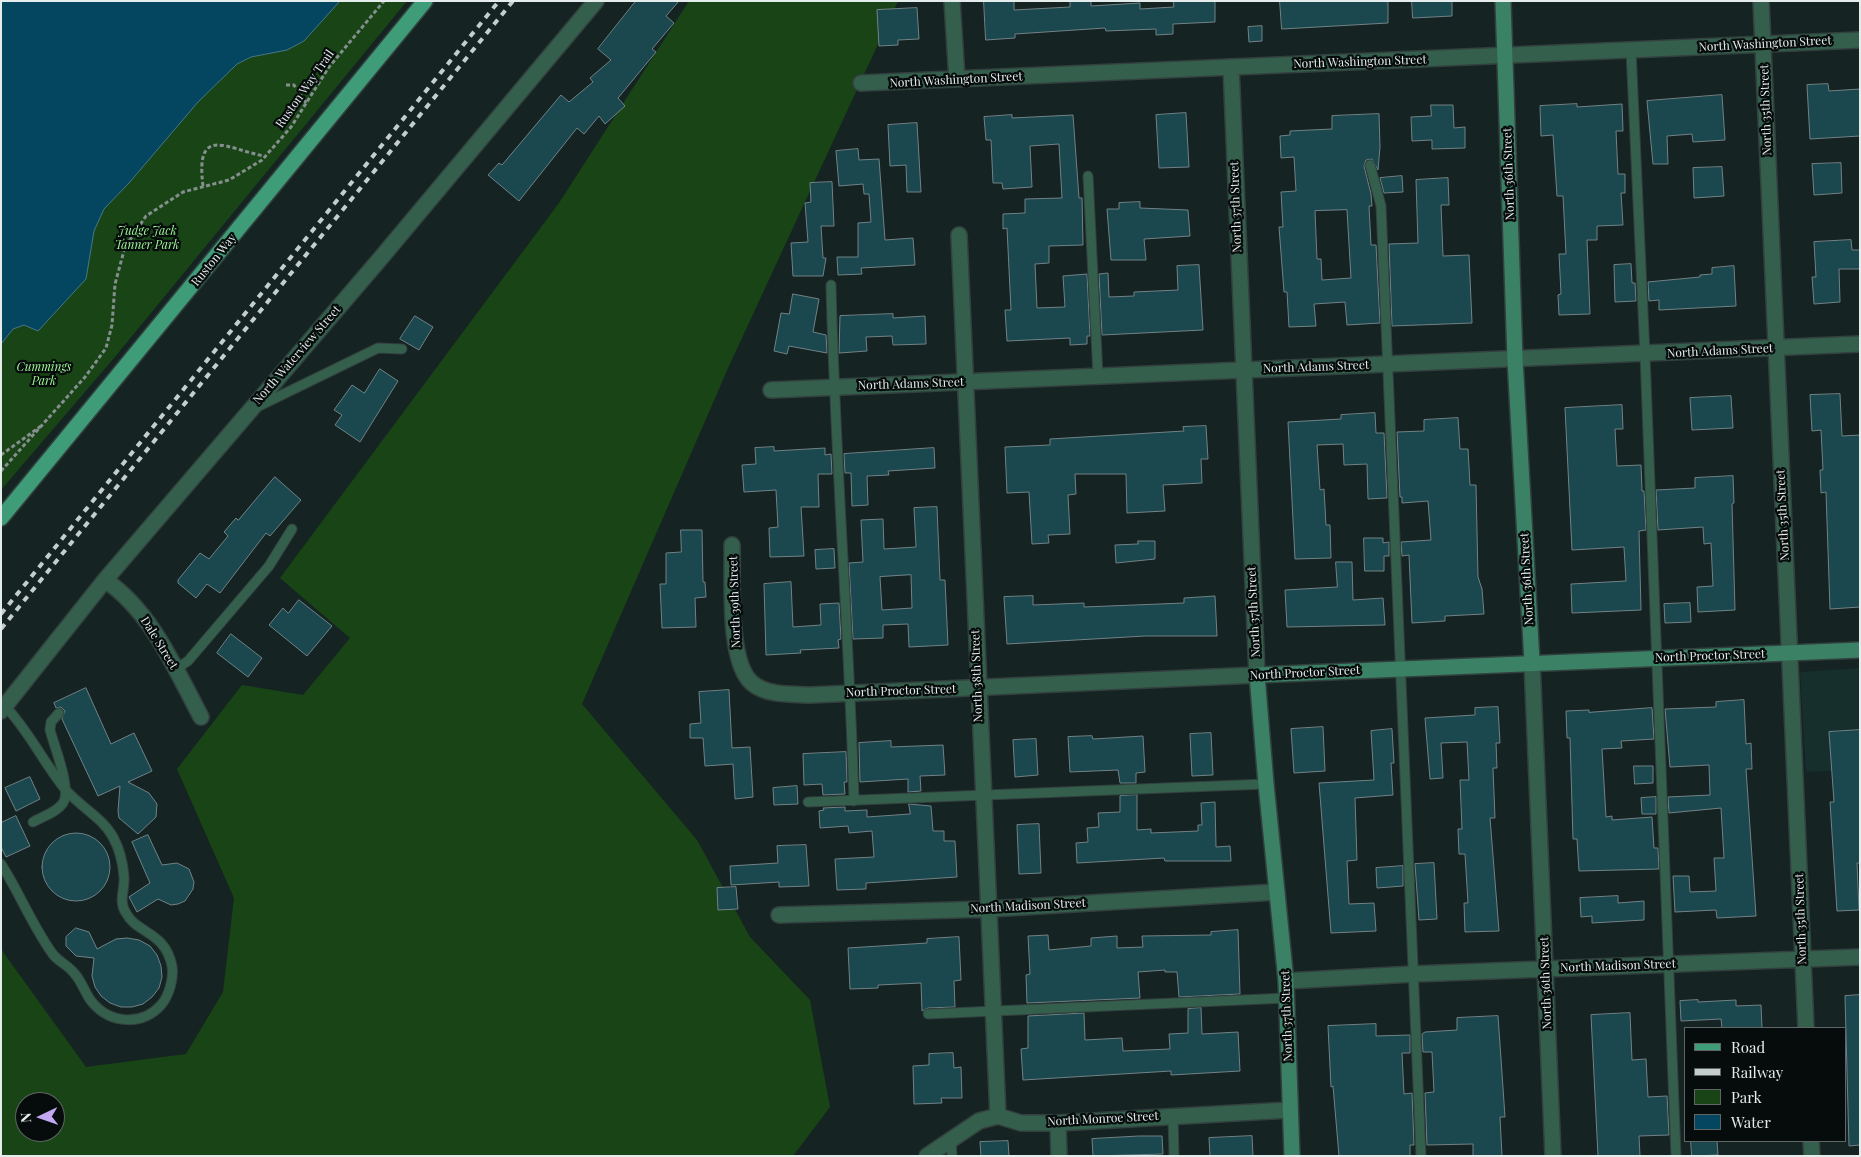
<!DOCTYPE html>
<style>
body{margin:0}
#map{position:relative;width:1861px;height:1157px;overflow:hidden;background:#152422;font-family:"Playfair Display",serif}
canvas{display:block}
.frame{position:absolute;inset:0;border:2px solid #e4edec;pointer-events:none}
.legend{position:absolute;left:1684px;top:1027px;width:162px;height:115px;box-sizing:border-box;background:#060c0b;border:1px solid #5f6665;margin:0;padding:6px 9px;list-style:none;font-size:15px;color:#e4edec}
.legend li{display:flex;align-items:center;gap:10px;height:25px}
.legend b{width:25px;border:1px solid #5f6665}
.north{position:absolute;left:15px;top:1092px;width:50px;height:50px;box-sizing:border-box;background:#060c0b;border:1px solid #5f6665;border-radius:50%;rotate:267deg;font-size:14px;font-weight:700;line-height:20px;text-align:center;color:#e4edec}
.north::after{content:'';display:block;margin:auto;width:18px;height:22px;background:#c3a7f2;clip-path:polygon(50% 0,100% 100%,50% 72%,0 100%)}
</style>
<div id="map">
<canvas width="1861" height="1157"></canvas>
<div class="frame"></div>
<ul class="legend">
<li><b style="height:6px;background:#3e9c78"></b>Road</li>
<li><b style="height:6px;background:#c4cecd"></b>Railway</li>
<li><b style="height:14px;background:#194516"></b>Park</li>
<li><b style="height:14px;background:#044660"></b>Water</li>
</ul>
<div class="north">N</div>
</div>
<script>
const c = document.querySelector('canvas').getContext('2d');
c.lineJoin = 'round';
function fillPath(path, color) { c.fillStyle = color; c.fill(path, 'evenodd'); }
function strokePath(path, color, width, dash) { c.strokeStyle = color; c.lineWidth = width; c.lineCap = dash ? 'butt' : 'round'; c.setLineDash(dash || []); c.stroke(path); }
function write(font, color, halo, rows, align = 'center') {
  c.font = font + ' "Playfair Display",serif'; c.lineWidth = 4.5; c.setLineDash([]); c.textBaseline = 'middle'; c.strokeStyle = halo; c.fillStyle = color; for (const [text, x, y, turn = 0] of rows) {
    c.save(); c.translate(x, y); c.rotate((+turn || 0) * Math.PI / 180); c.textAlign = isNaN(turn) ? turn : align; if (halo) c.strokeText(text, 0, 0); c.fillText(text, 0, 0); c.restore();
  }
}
const built = new Path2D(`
 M1860,668V769L1806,772L1800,672Z`);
const green = new Path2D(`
 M340,1H407L114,358L1,490V344L13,329L24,325L38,331L86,279L94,231L104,209L129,183L198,102L237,64L251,57L268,54L304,41Z
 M689,1H898L729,366L582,704L697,840L750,937L810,1000L830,1107L793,1156H1V945L3,952L86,1067L186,1054L223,992L234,898L177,769L242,685L303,695L350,638L280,578L559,203ZM25,1102H55V1132H25Z`);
const water = new Path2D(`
 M1,1H340L304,41L287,50L251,57L237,64L198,102L129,183L104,209L94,231L86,279L38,331L24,325L13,329L1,344Z`);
const building = new Path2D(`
 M636,1H679L666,16L674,23L652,49L656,52L618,98L625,106L605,124L599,116L584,134L577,128L519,201L488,175L499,163L502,165L561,95L569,102L593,82L590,78L611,60L598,49Z
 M984,1H1014V10L1070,7V1H1091V6L1140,3V9L1174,7L1173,1H1215V22L1173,24V34L1156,35V29L1106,31L1105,28L1015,34V38L986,40Z
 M1280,1H1388V23L1282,29Z
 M1412,1H1452V16L1413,18Z
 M917,8L919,39L898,40V45L879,46L877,10Z
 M1262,26V41L1249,42L1248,27Z
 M1828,84L1829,91L1860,89V136L1810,139L1807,85Z
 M1722,95L1725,140L1693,142L1692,134L1667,136L1668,164H1653L1647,101Z
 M1577,104V107L1622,104L1623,131H1616L1618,174H1625V193H1621L1623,225L1597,226V240H1587L1590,314L1559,315L1558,295L1561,294L1559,254H1566L1563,196H1557L1553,135L1541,136L1540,106Z
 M1431,105H1453L1454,128L1465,127V148L1432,149V140L1412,141L1411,117L1431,116Z
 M1186,113L1189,167L1159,168L1156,115Z
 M1379,114L1380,147L1378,170L1372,159L1366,160L1364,166L1371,194L1372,206H1369L1371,245H1376L1380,323L1347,325L1345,302L1314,304L1316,326L1289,327L1287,292H1284L1279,227H1283L1281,192L1296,191L1294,157L1281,158L1280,136L1290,135V131L1332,129V116ZM1347,210L1351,278L1322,280L1321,259H1317L1315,211Z
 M1012,115V118L1073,115L1079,198H1082L1083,245L1049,246V263L1035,264L1037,308L1065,307L1063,276L1087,274L1090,336H1087V344L1070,345V338L1007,341L1005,310H1011L1007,228L1003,229V214L1025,213V199L1062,198L1059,144L1030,146L1032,187L1003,189L1002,183H993L991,140H986L984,117Z
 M917,123L921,192H907L906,165L890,166L888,125Z
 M858,149L859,160L879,159L885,240L913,238L915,265L861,268L862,274L838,275L837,257H858V223L871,222L869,194H864L863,184L839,186L836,151Z
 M1841,163L1842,193L1814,195L1812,164Z
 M1722,167L1724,196L1694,198L1693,168Z
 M1402,176L1403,192L1384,193L1380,178Z
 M1448,178L1449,205H1441L1443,256L1469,255L1472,323L1392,326L1389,244L1418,243L1416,180Z
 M832,182L834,226H821L823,258H826L823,276H793L791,243L808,242L805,203L811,202L810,183Z
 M1140,202V208L1188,210L1190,236L1144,239L1146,260H1111L1107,209H1119V203Z
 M1851,240L1852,250H1860V269H1839L1840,302L1814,304L1812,277H1816L1814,242Z
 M1631,264L1632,283H1635L1636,301L1615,302L1614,265Z
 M1199,265L1203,330L1102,335L1099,274L1108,273L1109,297L1134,296V292L1178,290L1177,266Z
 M1734,266L1736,306L1659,310V300L1649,301L1648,282L1700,277V275L1712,274V268Z
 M793,294L819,299L813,332L826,335L827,353L789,346L787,354L774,351L781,313L789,314Z
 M893,314V318L925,316L926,344L893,345L892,336L866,337L867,351L839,353L840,316Z
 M415,316L433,327L419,350L400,339Z
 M380,369L398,381L360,442L335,425L342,415L334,410L352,385L364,393Z
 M1840,394L1842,436L1860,435V607L1830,609L1826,492L1821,493L1820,470H1823L1821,430L1812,431L1810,395Z
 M1731,396L1733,428L1692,430L1690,398Z
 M1622,405L1623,429H1615L1617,466L1641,465L1642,491H1644L1646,530L1639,531L1641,610L1572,613L1571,584L1626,581L1624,547L1572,550L1565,408Z
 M1375,413L1376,433H1384L1387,498L1368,499L1367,464L1344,465L1343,444L1317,445L1320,490L1324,489L1326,525H1330L1331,558L1295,559L1288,422L1341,419V415Z
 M1458,418L1460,449H1468L1470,485H1476L1478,577L1482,589L1484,614L1445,616V621L1412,623L1409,555L1402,556L1401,542L1431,540L1428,501L1402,503V497H1400L1397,432L1424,431V420Z
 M1206,426L1208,459H1201L1202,483L1163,485L1165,511L1127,513L1126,474H1075L1076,494L1068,495L1070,534L1048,535L1049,543L1032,544L1029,492L1007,493L1005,447L1050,445V439L1184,431L1183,427Z
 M774,447V451L825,448V455L831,454L832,474H818L819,507H801L804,556L770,557L769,528L778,527L776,490L744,492L742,465L756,464L755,448Z
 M934,448L935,468L888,471L889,475L867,476L868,505L852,506L851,473H845L844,454Z
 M1733,476L1734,503L1732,504L1735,610L1698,612L1697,587L1713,586L1711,543L1704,544L1703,527L1658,530L1656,490L1695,488V478Z
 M275,477L301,500L270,536L266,533L220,593L207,584L196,598L178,583V580L200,553L209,559L228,536L224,532L236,518L238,520Z
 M937,507L940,580H945L948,645L909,647L908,624L883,625V638L853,639L849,563L863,562L861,520L883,519L884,549L916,547L914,508ZM911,575L912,608L882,610L880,577Z
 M681,530H702L703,582H705L706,597L695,598L696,627L662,628L660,584H666V553L681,552Z
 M1364,538H1383V543L1389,542V556H1384V571H1365Z
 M1138,541H1155V559L1116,563L1115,545L1138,544Z
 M834,549L835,568L816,569L815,550Z
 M1336,562H1352L1353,600L1383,598L1385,625L1287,627L1285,590L1337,587Z
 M791,582L793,627L821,625L820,604L839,603L841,639L838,640L839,648L800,650L801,653L766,655L764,584Z
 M1033,596V605L1084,603V607L1184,603V598L1215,596L1217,636H1145L1007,644L1004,597Z
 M299,600L332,626L307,656L269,625L283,608L288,613Z
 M1690,603L1691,622L1665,623L1664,604Z
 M231,634L262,658L248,677L217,653Z
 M86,688L111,744L134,733L152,771L128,782L149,793L157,804L156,817L138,834L119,818L118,811L120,786L98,796L62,719L65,711L61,707L56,708L54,703Z
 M729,690L732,748L750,747L753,797L735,799L733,764L705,766L703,738H690V724L701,723L699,692Z
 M1744,700L1746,744L1751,743L1752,769H1746L1756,916L1717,918L1716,910L1675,912L1673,876H1689L1690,892L1716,891L1714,858H1724L1721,808L1669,813L1668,797L1710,795L1709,765L1670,767L1665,709L1716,707V702Z
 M1498,707L1500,743H1496L1497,768H1493L1495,818H1490L1499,931L1465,932L1464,903H1468L1465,854H1459L1458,829H1462L1460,780H1469L1467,742L1441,743L1443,778L1430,779L1425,718L1475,715V708Z
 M1652,708L1654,739L1621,741L1622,748L1602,749L1606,817L1612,816V820L1652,817L1654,848H1658L1659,869L1579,871L1577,839H1573L1570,738H1567L1566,711L1589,710V712Z
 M1323,727L1325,771L1294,773L1291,729Z
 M1392,729L1394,763H1391L1393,795L1355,798L1357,860L1347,861L1349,904L1374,903L1376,931L1331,933L1319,783L1374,780L1371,731Z
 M1860,730V863H1857L1859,910L1837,911L1830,802H1834L1829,732Z
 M1211,733L1213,775L1192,776L1190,734Z
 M1092,736L1093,739L1143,736L1145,772L1136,773V783H1120L1118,770L1070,772L1068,737Z
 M1036,739L1038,775L1015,777L1013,740Z
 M891,741V747L943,745L945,775L920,776L921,791L908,792V779L860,782L859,743Z
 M846,752L847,782H844L845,794L823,795L822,784L804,785L803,754Z
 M1634,766H1653V783L1635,784Z
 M30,777L40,799L16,811L5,788Z
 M797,786L798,804L774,805L773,788Z
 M1137,795V830L1151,829V833L1198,831V825H1202L1201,803L1215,802L1216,847L1230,846L1231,861H1165L1164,858L1077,863L1076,843L1088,842L1087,828L1099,827L1098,813L1120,812V796Z
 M1656,797V814H1642L1641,798Z
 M909,804L931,806L933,831H944V841H955L957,877L866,883V889L837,890L835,859L874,857L872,831L849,833L848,826L820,828L819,811L824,810L823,808L845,807V811L867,810V817L910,814Z
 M16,816L30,846L6,857L1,847V823Z
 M1039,824L1041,873L1019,874L1017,825Z
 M42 867a34 34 0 1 1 68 0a34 34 0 1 1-68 0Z
 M148,835L162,865L177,863L189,869L194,882L193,889L185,901L178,904L171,905L158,899L137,912L129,897L150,883L132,842Z
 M806,845L809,886L779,887V882L731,885L730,866L778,863L777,846Z
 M1434,863L1437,919L1419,920L1415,864Z
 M1403,866V886L1377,888L1376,868Z
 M736,887L738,909L718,910L717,888Z
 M1618,896V903L1644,901V920L1592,923V916L1581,917L1580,898Z
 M76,928L89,932L97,949L116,939L127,938L139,940L150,946L157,955L161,966L162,977L159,988L152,997L143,1004L132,1007H121L110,1003L101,996L95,987L92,976L94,958L76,956L66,946V937Z
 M1238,930L1240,994L1179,997L1177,972H1165V970L1138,972L1140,998L1027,1003L1026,975L1030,974L1028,936L1048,935L1049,950L1091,946V938L1117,936V948L1143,947L1142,936L1211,935V932Z
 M959,937L961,980L954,981L955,1007L928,1008L922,1011L921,983L878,985V988L850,989L848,948L927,943V939Z
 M1860,995V1145L1849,1146L1845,996Z
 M1698,1000V1002L1736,1000V1006L1761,1005L1762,1028H1722L1721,1019L1681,1021L1680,1001Z
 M1201,1008L1202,1034L1238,1032L1240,1071L1171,1075V1071L1023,1080L1021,1049L1028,1048V1016L1084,1013L1085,1040L1122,1038L1123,1051L1170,1049L1169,1034L1188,1033V1009Z
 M1630,1013L1632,1060L1646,1059L1648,1097L1667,1096L1669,1135L1639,1136L1640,1156H1598L1591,1015Z
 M1498,1016L1505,1117H1500L1502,1156H1473V1144L1427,1145L1425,1093L1434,1092L1432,1052H1423L1422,1034L1425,1032L1457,1030V1018Z
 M1376,1024V1036L1410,1035V1053H1402L1404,1094L1412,1093L1414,1145H1410V1156H1339L1333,1086L1331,1087L1328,1026Z
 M953,1053L954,1068L961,1067L962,1098H941L942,1103L914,1104L913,1066L929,1065V1054Z
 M1139,1136H1162L1163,1154L1093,1156L1092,1139Z
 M1252,1136L1253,1156H1210L1209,1138Z
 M1008,1141L1009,1156H981L980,1142Z
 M1691,1141H1717L1718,1155L1692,1156Z`);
const path = new Path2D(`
 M286,85H294L306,103
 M203,186C195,124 227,149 264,156
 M1,455L41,426
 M1,471L85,377L106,348L112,325L115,284L125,247L146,216L183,192L229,180L262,160L291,127L329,67L384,1`);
const lane = new Path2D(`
 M1631,50L1645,355L1676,1156
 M1370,165L1381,206L1421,1156
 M1088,176L1098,376
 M831,285C835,457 849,629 854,801
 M257,407L378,348L402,349
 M176,669L188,661L269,566L292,529
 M808,802L1266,784
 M33,822C42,817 57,812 63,803C72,789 54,746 50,730L51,722L59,713
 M1,864C19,892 32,925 52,953C57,961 68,965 74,973C82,981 85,994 92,1002C110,1024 142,1026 161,1005C169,996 174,978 172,966C165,931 137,934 126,913C118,901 125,890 124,877C123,864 119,848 113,837C102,817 79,806 65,789C43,762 29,731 5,706
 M928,1014L1287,998
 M1173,1115L1174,1156
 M951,1139L952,1156`);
const street = new Path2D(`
 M952,1L957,79
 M1761,1L1806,1028
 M861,83L1860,40
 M959,235L998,1116
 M771,390L1860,344
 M732,545C733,578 727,662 752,683C767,696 792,694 811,695L1257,675L1231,67
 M105,580C151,611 175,668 201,717
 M1532,662L1553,1156
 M1,711L105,580L380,259L596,1
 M779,915L989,909L1277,892
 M1286,981L1413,974L1860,957
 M1058,1123L1059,1156
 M1811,1141L1812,1156
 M927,1156L979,1121L998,1116L1021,1123H1058L1290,1110`);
const secondary = new Path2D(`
 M1503,1L1515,359L1532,662
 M1292,1156L1286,981L1266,784L1257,675L1860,650`);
const primary = new Path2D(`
 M1,518L425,1`);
const rail = new Path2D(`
 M1,614L499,1
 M1,629L513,1`);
const streetNames = [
 ["North Washington Street",1765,44,-3],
 ["North Washington Street",1360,62,-2],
 ["North Washington Street",956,80,-3],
 ["Ruston Way Trail",305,89,-55],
 ["North 35th Street",1766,110,-92],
 ["North 36th Street",1509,174,-92],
 ["North 37th Street",1236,207,-92],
 ["Ruston Way",214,260,-51],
 ["North Adams Street",1720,351,-3],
 ["North Waterview Street",297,355,-49],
 ["North Adams Street",1316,367,-2],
 ["North Adams Street",911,384,-2],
 ["North 35th Street",1783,515,-93],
 ["North 36th Street",1527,579,-93],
 ["North 39th Street",735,602,-92],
 ["North 37th Street",1254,612,-93],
 ["Dale Street",159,643,58],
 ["North Proctor Street",1710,656,-2],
 ["North Proctor Street",1305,673,-3],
 ["North 38th Street",977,676,-92],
 ["North Proctor Street",901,691,-2],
 ["North Madison Street",1028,906,-3],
 ["North 35th Street",1801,919,-92],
 ["North Madison Street",1618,966,-2],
 ["North 36th Street",1546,983,-92],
 ["North 37th Street",1287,1016,-92],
 ["North Monroe Street",1103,1119,-3]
];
const parkNames = [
 ["Judge Jack",147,231],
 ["Tanner Park",147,245],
 ["Cummings",44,367],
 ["Park",44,381]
];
fillPath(built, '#162f2c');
fillPath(green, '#194516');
fillPath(water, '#044660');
strokePath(water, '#47788a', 1);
fillPath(building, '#1b474e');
strokePath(building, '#718286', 1);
strokePath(lane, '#32403e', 11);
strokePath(street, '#32403e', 18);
strokePath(secondary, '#32403e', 18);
strokePath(primary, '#32403e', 18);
strokePath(path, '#848f8e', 3, [4, 2.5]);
strokePath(lane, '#355f4d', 9);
strokePath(street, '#355f4d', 15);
strokePath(secondary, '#3b8166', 15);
strokePath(primary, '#3e9c78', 15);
strokePath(rail, '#c4cecd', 4, [6, 6]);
write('12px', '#e4edec', '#060c0b', streetNames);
write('italic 12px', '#9ef696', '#060c0b', parkNames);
</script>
